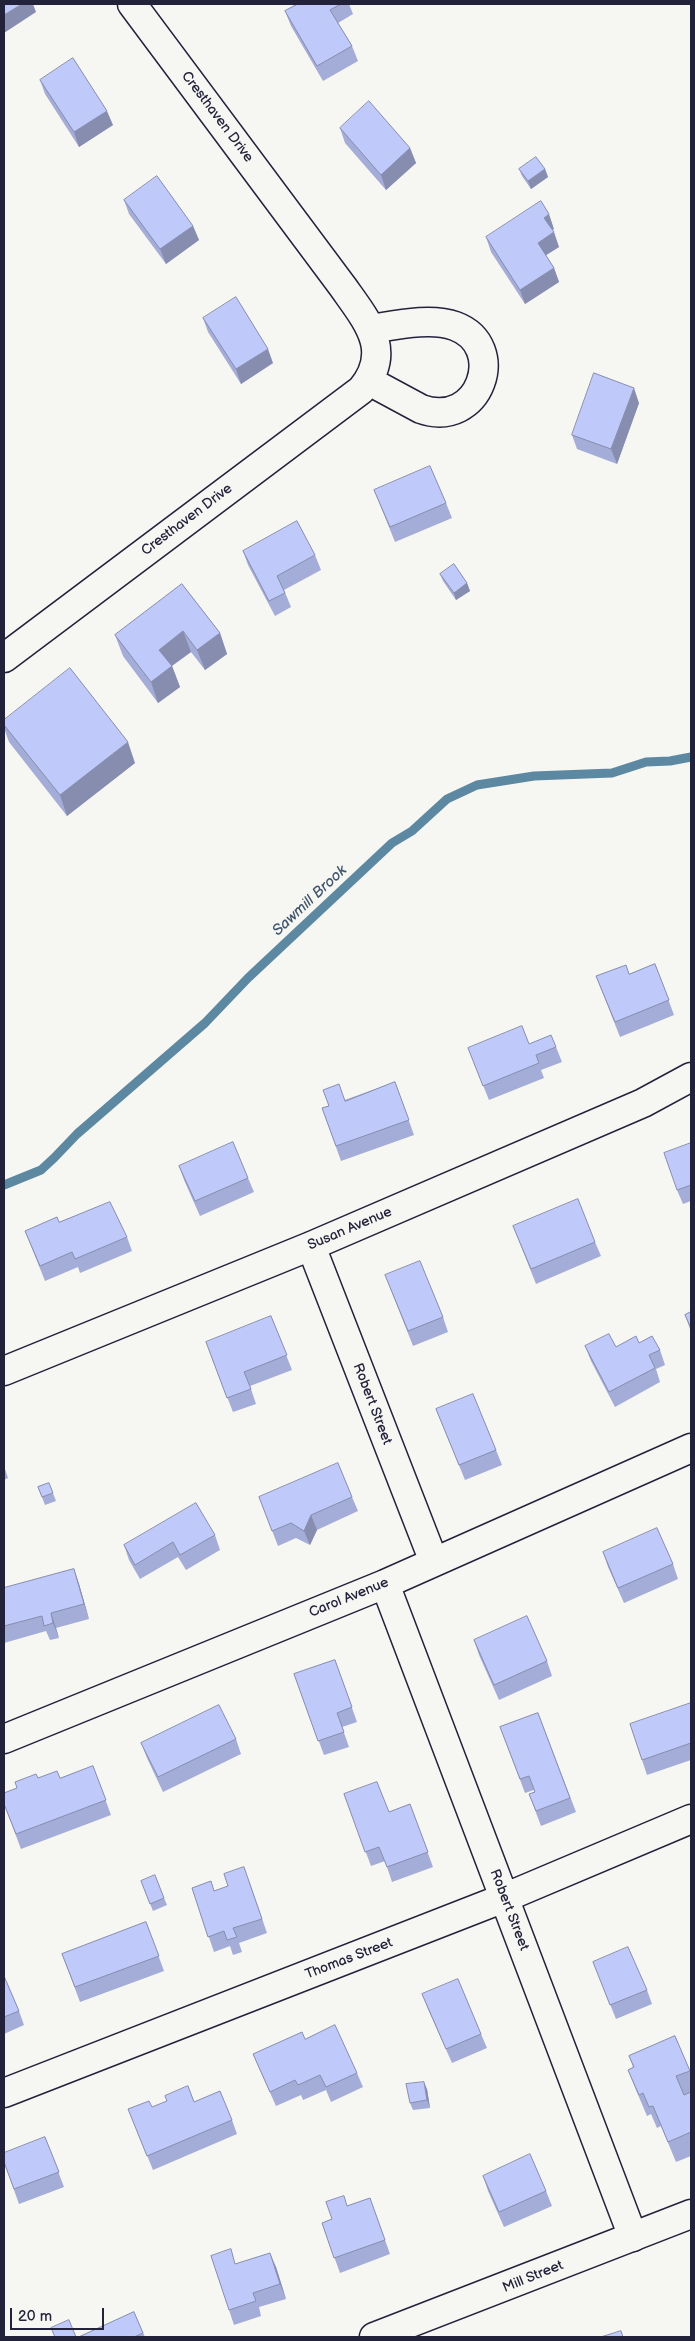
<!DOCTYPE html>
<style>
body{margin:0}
#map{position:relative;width:695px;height:2341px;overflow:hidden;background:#f6f6f2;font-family:"Balsamiq Sans",sans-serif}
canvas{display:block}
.frame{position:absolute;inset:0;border:5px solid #22223b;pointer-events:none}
.scale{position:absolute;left:10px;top:2308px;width:94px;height:22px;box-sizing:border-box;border:2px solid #22223b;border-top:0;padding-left:6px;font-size:15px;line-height:18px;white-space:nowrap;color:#22223b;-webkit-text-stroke:4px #f6f6f2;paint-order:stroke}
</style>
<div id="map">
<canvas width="695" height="2341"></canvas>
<div class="frame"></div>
<div class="scale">20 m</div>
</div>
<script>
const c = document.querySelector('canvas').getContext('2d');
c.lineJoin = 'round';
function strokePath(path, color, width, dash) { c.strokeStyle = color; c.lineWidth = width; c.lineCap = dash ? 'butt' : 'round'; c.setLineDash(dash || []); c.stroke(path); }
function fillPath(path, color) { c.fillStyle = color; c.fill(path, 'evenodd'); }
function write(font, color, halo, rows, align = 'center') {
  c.font = font + ' "Balsamiq Sans",sans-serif'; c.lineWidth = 4.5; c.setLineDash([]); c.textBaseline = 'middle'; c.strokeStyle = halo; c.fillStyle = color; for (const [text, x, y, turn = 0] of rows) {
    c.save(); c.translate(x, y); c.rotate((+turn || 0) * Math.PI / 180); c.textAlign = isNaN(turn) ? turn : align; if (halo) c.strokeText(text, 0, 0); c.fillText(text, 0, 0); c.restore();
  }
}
const stream = new Path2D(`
 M4,1185L41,1170L54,1158L77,1134L205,1023L248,978L392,843L412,831L447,799L477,785L534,776L612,773L646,762L670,761L691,757`);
const street = new Path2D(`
 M369,381L421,409C480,430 509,346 455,326C431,317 396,325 371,329
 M4,658L361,390C394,351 367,321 343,287L132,4
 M311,1246L434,1562
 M4,1371L311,1246L643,1103L691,1077
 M385,1584L633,2237
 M4,1739L385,1584L691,1448
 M4,2093L504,1898L691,1819`);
const secondary = new Path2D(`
 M374,2337L691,2214`);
const wall = new Path2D(`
 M298,4H349L353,14L338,23L352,46L358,61L323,81L291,26L285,11Z
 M40,80L113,125L79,147L45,94Z
 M340,128L410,148L416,163L386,190L345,143Z
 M519,169H545L548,177L531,189L522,176Z
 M124,200L193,226L199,240L166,264L129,214Z
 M554,229L552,230L559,247L546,255L554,268L559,282L525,304L491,252L486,237Z
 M203,318L273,363L241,384L208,332Z
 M639,403L617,464L577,449L572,435Z
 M374,490L446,503L452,518L395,542Z
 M243,551L315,555L321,570L284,590L291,607L275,616L248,565Z
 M440,574L467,583L470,591L456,600L443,581Z
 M182,584L220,633L227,654L205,670L191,652L172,666L180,687L158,703L123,656L115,635Z
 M4,720L135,763L67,816L9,742L4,728Z
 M655,964L674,1015L620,1037L596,976L629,974Z
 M529,1044L556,1047L562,1062L541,1070L544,1078L489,1100L468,1048Z
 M395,1082L414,1135L341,1161L322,1108Z
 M691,1143V1201L683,1204L677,1190Z
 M179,1166L248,1178L254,1192L200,1216L184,1180Z
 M59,1222L127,1237L132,1251L80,1273L78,1267L45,1281L25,1231Z
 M513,1226L595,1242L601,1256L536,1284Z
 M385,1275L443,1317L448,1332L413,1346Z
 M691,1312V1332L685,1315Z
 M271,1316L292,1370L250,1386L256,1404L233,1412L211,1356Z
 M639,1343L660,1350L665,1365L656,1369L660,1382L615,1407L591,1361L585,1346L616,1347Z
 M436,1409L496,1450L502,1465L465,1480Z
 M4,1466L8,1478L4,1480Z
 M49,1483L56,1501L45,1505L38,1487Z
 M259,1497H352L358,1511L317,1530L310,1545L296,1538L278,1546Z
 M215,1535L220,1550L186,1570L178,1557L140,1579L129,1560L124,1545Z
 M603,1552L673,1564L678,1579L624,1603L608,1567Z
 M74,1569L79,1584L89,1619L56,1628L59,1638L50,1640L46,1631L4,1643V1588Z
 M474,1640L547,1661L552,1676L499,1700L479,1655Z
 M335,1660L357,1722L342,1727L349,1747L324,1755L294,1674Z
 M691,1703V1760L647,1775L642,1760Z
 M538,1713L576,1812L541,1826L529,1794L535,1792L534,1790L525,1793L500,1727Z
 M236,1739L241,1754L163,1792L147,1758L141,1743Z
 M93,1766L111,1815L21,1849L4,1804L17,1788L38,1778H60Z
 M344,1794L389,1812L410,1804L433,1867L392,1882L385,1861L371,1866Z
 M141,1881L164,1898L167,1905L153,1911Z
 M249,1881L267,1933L239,1943L242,1952L233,1955L230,1946L214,1952L192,1888L214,1891Z
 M146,1922L164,1971L80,2002L62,1954Z
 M593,1962L647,1990L652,2004L616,2019Z
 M4,1976L19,2011L24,2025L4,2034Z
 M422,1994L481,2034L487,2048L452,2063L428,2009Z
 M675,2036L691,2075V2156L676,2162L661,2126L657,2128L651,2114L647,2116L636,2090L628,2070L633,2067L629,2056Z
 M305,2039L357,2073L363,2087L331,2102L326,2090L303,2100L301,2095L276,2106L259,2068L253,2054Z
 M427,2089L430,2108L413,2110L410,2103Z
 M194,2102L232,2120L237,2134L153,2170L128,2109L152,2107Z
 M45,2137L64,2187L19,2204L4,2162Z
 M483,2176L546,2191L552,2206L504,2227L488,2191Z
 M370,2198L390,2254L340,2273L322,2223L332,2219L347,2206Z
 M236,2264L276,2267L286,2299L259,2307L261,2316L234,2325L229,2310Z
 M134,2312L145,2337H79Z`);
const shadedWall = new Path2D(`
 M22,4H33L36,12L4,33V15Z
 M107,111L113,125L79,147L74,132Z
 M410,148L416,163L386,190L381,175Z
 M545,169L548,177L531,189L528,181Z
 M549,214L554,229L549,232L544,218Z
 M193,226L199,240L166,264L160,249Z
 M554,232L559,247L543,257L538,243Z
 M554,268L559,282L525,304L520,290Z
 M268,349L273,363L241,384L236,369Z
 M634,388L639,403L617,464L611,449Z
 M467,583L470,591L456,600L454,593Z
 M183,631L191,652L166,670L159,650Z
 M220,633L227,654L205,670L197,650Z
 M172,666L180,687L158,703L151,682Z
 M128,742L135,763L67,816L60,795Z
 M311,1515L317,1530L310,1545L304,1531Z
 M74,1569L79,1584L89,1619L84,1604Z
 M51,1613L56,1628L59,1638L53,1623Z
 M424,2082L427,2089L430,2108L427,2100Z
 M270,2253L276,2267L286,2299L280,2284Z`);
const building = new Path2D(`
 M4,4H22L4,15Z
 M298,4H341L330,10L352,46L317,66L285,11Z
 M73,58L107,111L74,132L40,80Z
 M369,101L410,148L381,175L340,128Z
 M536,157L545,169L528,181L519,169Z
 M157,176L193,226L160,249L124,200Z
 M541,201L549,214L544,218L554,232L538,243L554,268L520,290L486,237Z
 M236,297L268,349L236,369L203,318Z
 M594,373L634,388L611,449L572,435Z
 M430,466L446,503L390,527L374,490Z
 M297,521L315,555L277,576L285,593L269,601L243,551Z
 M454,564L467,583L454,593L440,574Z
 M182,584L220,633L197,650L183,631L159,650L172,666L151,682L115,635Z
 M70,668L128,742L60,795L4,725V720Z
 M655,964L669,1000L615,1022L596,976L626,965L629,974Z
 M522,1026L529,1044L551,1035L556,1047L536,1055L539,1063L483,1086L468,1048Z
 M395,1082L409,1120L336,1146L322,1108L329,1106L323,1090L339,1084L345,1101Z
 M233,1142L248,1178L195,1201L179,1166Z
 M691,1143V1185L677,1190L664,1153Z
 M578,1199L595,1242L531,1269L513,1226Z
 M110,1202L127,1237L75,1259L72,1252L40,1266L25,1231L57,1217L59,1222Z
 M420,1261L443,1317L408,1331L385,1275Z
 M691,1312V1328L685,1315Z
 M271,1316L287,1355L244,1372L251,1389L227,1398L206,1342Z
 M609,1334L616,1347L636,1336L639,1343L652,1336L660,1350L649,1355L655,1368L609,1392L585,1346Z
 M473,1394L496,1450L459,1465L436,1409Z
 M338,1463L352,1497L311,1515L304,1531L291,1523L272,1531L259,1497Z
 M49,1483L53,1493L42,1497L38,1487Z
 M196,1503L215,1535L180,1555L173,1542L135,1565L124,1545Z
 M657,1528L673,1564L618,1588L603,1552Z
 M74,1569L84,1604L51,1613L53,1623L44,1626L42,1616L4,1626V1588Z
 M527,1616L547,1661L494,1685L474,1640Z
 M335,1660L352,1707L337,1713L344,1732L318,1741L294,1674Z
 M691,1703V1743L642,1760L630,1724Z
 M219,1705L236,1739L158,1777L141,1743Z
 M538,1713L570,1798L536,1811L529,1794L535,1792L529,1776L520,1779L500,1727Z
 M93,1766L106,1800L16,1834L4,1804V1793L17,1788L15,1782L36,1774L38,1778L57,1771L60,1778Z
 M377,1782L389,1812L410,1804L428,1852L387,1867L379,1847L365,1852L344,1794Z
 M244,1867L262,1919L233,1928L237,1937L227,1940L224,1931L208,1937L192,1888L211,1881L214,1891L228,1886L224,1874Z
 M155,1875L164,1898L150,1904L141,1881Z
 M146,1922L159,1956L75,1987L62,1954Z
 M628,1947L647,1990L610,2005L593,1962Z
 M4,1976L19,2011L4,2017Z
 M458,1979L481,2034L446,2049L422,1994Z
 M335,2025L357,2073L326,2087L320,2075L298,2085L295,2080L270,2092L253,2054L302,2032L305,2039Z
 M675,2036L690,2071L676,2076L684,2095L691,2092V2132L668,2142L653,2106L649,2107L643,2093L639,2095L628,2070L634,2067L629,2056Z
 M424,2082L427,2100L410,2103L406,2084Z
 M188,2086L194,2102L220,2091L232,2120L147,2156L128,2109L149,2101L152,2107L167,2101L165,2096Z
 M45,2137L59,2172L14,2189L4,2162V2153Z
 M530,2154L546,2191L499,2212L483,2176Z
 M344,2196L347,2206L370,2198L385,2240L334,2258L322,2223L332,2219L326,2202Z
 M231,2249L235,2264L270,2253L280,2284L253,2293L256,2301L229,2310L211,2256Z
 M134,2312L143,2333L134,2337H79Z
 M69,2320L76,2337H55L51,2328Z
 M621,2331L623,2337H601Z`);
const streetNames = [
 ["Cresthaven Drive",217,117,53],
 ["Cresthaven Drive",187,520,-37],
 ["Susan Avenue",350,1229,-23],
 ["Robert Street",372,1404,69],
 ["Carol Avenue",349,1598,-22],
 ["Robert Street",509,1910,69],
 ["Thomas Street",349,1959,-21],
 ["Mill Street",533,2277,-22]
];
const waterNames = [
 ["Sawmill Brook",310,901,-43]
];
strokePath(stream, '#5d88a2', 9);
strokePath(street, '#22223b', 31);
strokePath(secondary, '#22223b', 31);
strokePath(street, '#f6f6f2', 28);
strokePath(secondary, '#f6f6f2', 28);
fillPath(wall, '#a4add7');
fillPath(shadedWall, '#868daf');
fillPath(building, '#bfc9fa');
strokePath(building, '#868daf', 1);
write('14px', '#22223b', '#f6f6f2', streetNames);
write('italic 15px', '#40556e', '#f6f6f2', waterNames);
</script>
